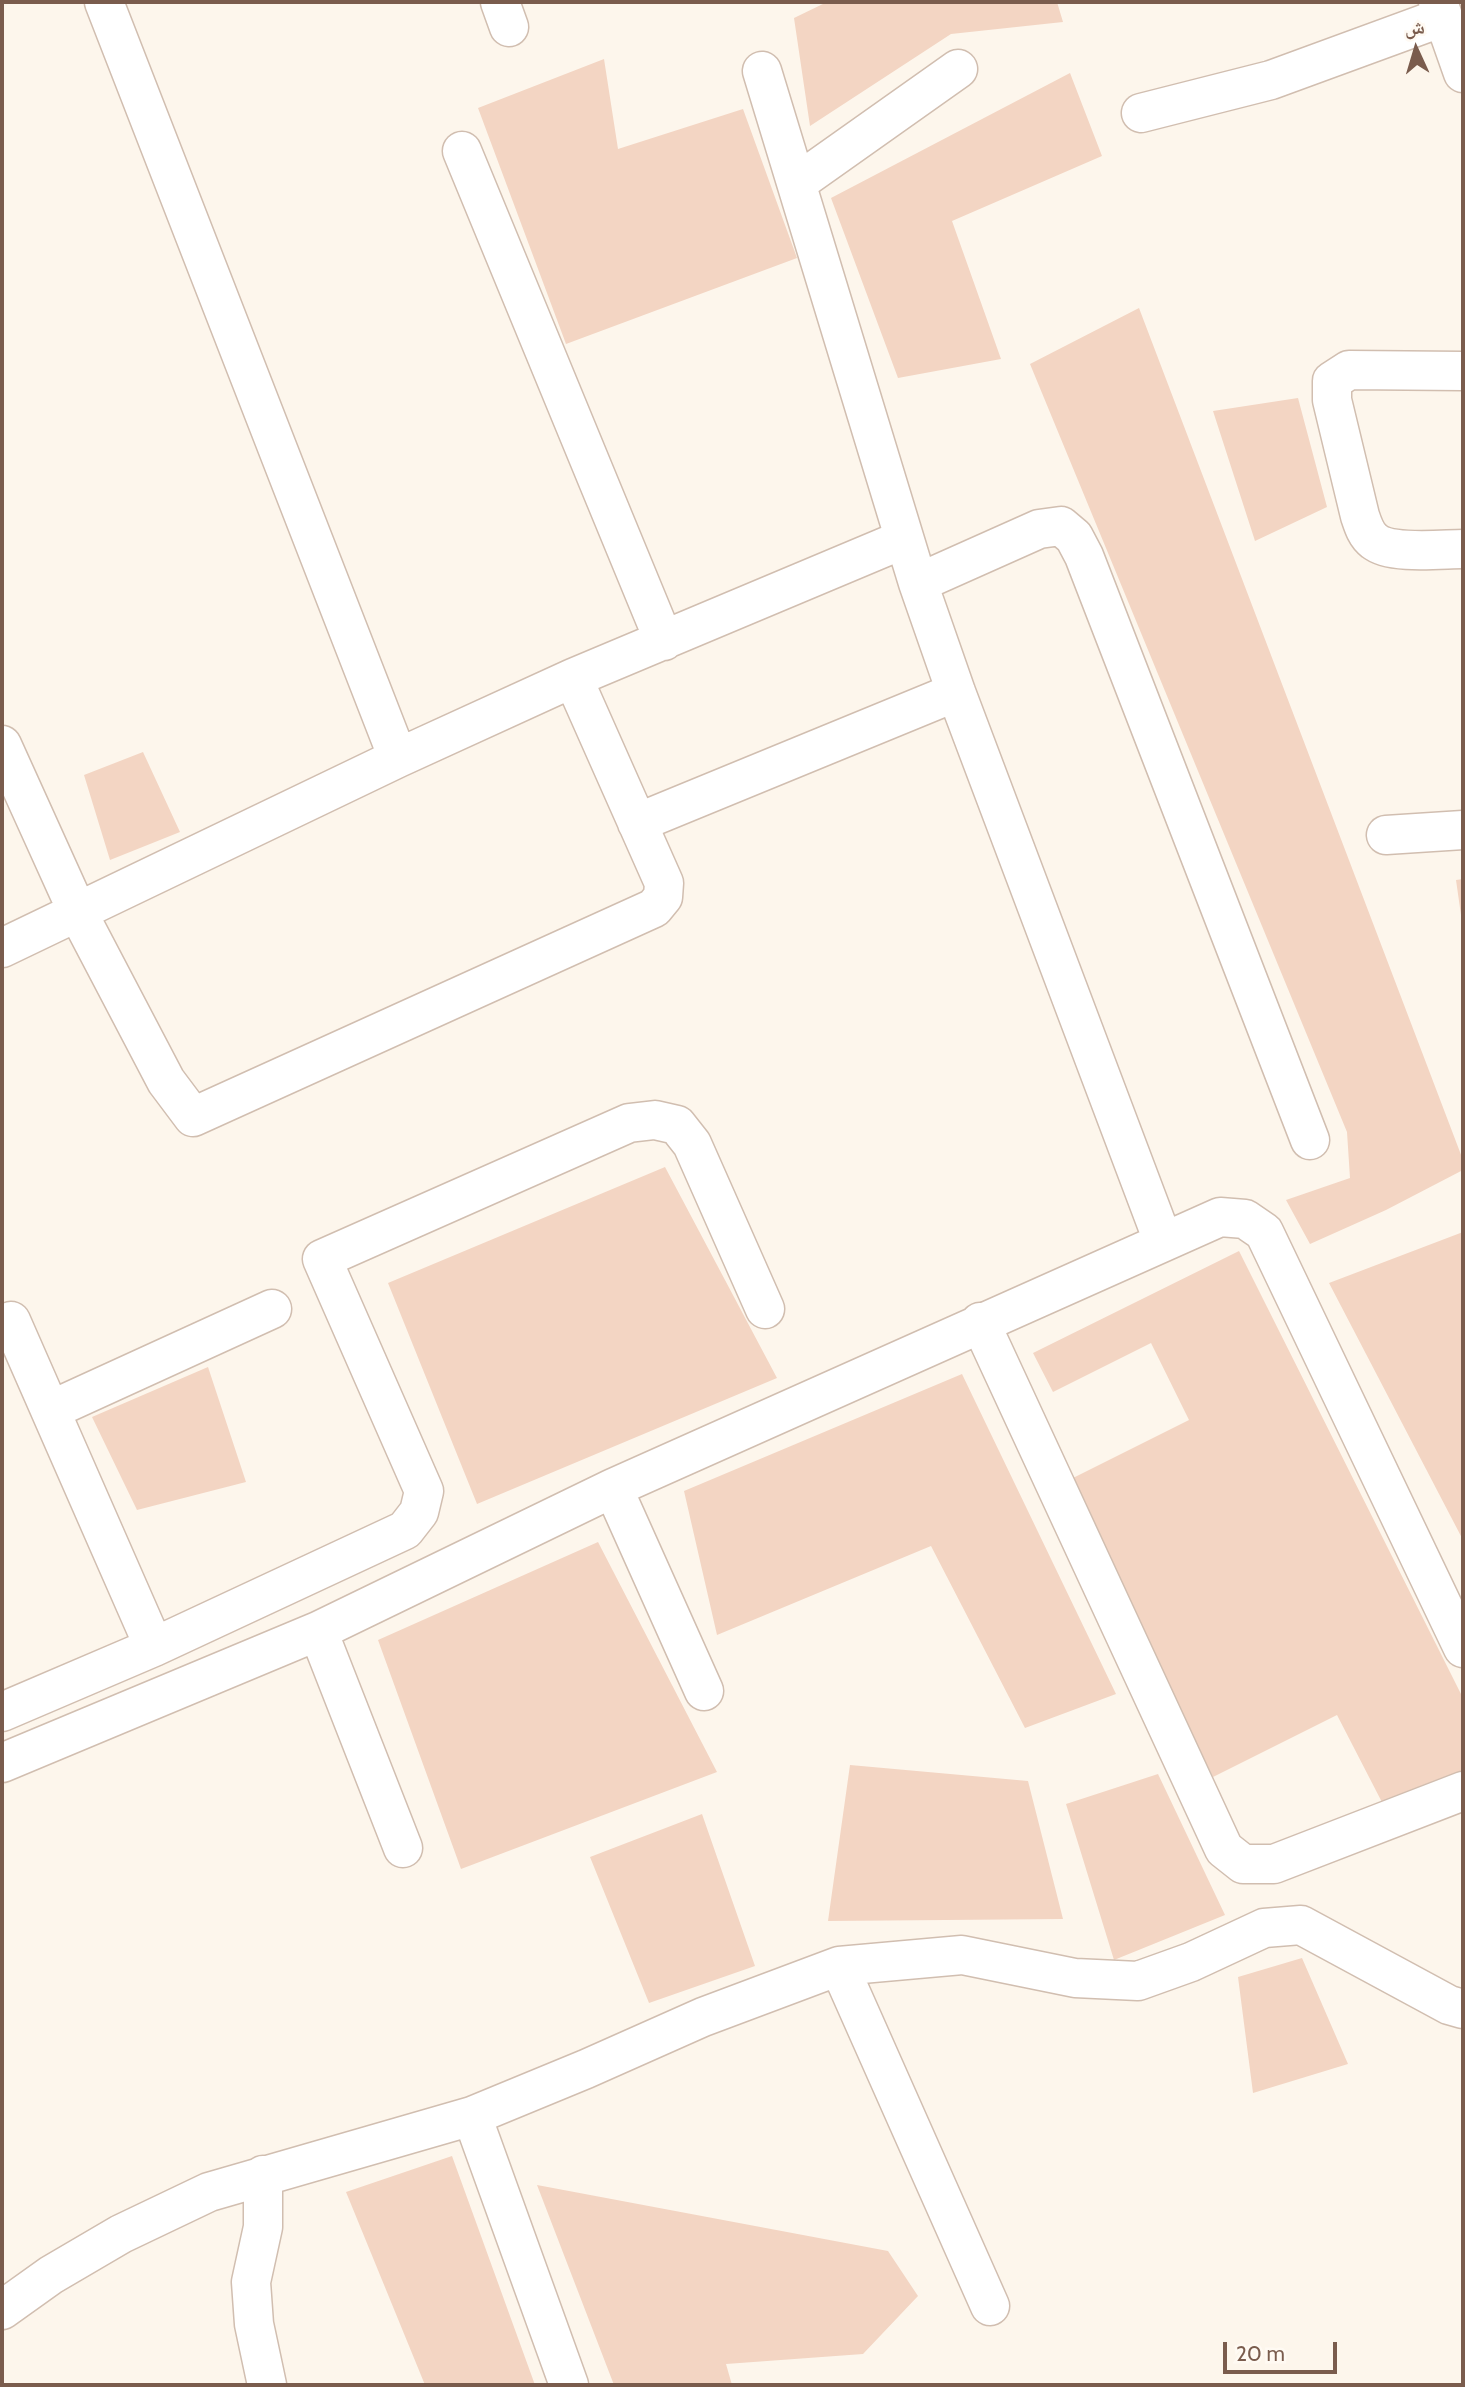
<!DOCTYPE html>
<meta charset="utf-8">
<style>
body{margin:0}
#map{position:relative;width:1465px;height:2387px;overflow:hidden;background:#fdf6ec;font-family:Cabin,"Noto Naskh Arabic",sans-serif}
canvas{display:block}
.frame{position:absolute;inset:0;border:4px solid #7a5c4d;pointer-events:none}
.north{position:absolute;left:1381px;top:14px;width:70px;height:70px;-webkit-text-stroke:5px #fffaf3;paint-order:stroke;rotate:356deg;font-size:19px;font-weight:700;line-height:28px;text-align:center;color:#7a5c4d}
.north::after{content:'';display:block;margin:auto;width:24px;height:32px;background:#7a5c4d;clip-path:polygon(50% 0,100% 100%,50% 72%,0 100%)}
.scale{position:absolute;left:1223px;top:2342px;width:114px;height:32px;box-sizing:border-box;border:4px solid #7a5c4d;border-top:0;padding-left:9px;font-size:21px;line-height:24px;white-space:nowrap;color:#7a5c4d;-webkit-text-stroke:5px #fffaf3;paint-order:stroke}
</style>
<div id="map">
<canvas width="1465" height="2387"></canvas>
<div class="frame"></div>
<div class="north">ش</div>
<div class="scale">20 m</div>
</div>
<script>
const c = document.querySelector('canvas').getContext('2d');
c.lineJoin = 'round';
function fillPath(path, color) { c.fillStyle = color; c.fill(path, 'evenodd'); }
function strokePath(path, color, width, dash) { c.strokeStyle = color; c.lineWidth = width; c.lineCap = dash ? 'butt' : 'round'; c.setLineDash(dash || []); c.stroke(path); }
const building = new Path2D(`
 M827,2H1057L1063,22L951,34L810,126L794,18Z
 M604,59L618,149L743,109L797,258L566,344L478,108Z
 M1070,73L1102,156L952,221L1001,359L898,378L831,198Z
 M1139,308L1463,1160V1170L1386,1210L1310,1244L1286,1200L1350,1178L1347,1132L1030,364Z
 M1298,398L1327,507L1255,541L1213,411Z
 M143,752L180,832L110,860L84,775Z
 M1463,879V922H1462L1456,880Z
 M665,1167L777,1378L477,1504L388,1283Z
 M1463,1232V1540L1329,1283Z
 M1239,1251L1463,1698V1772L1386,1810L1337,1715L1213,1777L1065,1482L1189,1420L1151,1343L1053,1392L1033,1353Z
 M208,1367L246,1482L137,1510L92,1417Z
 M962,1374L1116,1694L1025,1728L931,1546L717,1635L684,1491Z
 M598,1542L717,1772L461,1869L378,1640Z
 M850,1765L1028,1781L1063,1919L828,1921Z
 M1158,1774L1225,1915L1114,1960L1066,1804Z
 M702,1814L755,1966L649,2003L590,1857Z
 M1302,1958L1348,2064L1253,2093L1238,1977Z
 M452,2156L535,2385H425L346,2192Z
 M537,2185L888,2251L918,2296L863,2354L726,2364L732,2385H614Z`);
const minor = new Path2D(`
 M104,2L398,758
 M500,2L509,27
 M1438,2L1463,73
 M762,71L918,583L956,692L1163,1241
 M1141,113L1271,80L1443,17
 M462,151L664,641
 M797,183L958,69
 M1463,371L1349,370L1332,381V400L1360,516C1363,525 1366,535 1374,541C1391,555 1442,549 1463,549
 M918,583L1039,529L1061,526L1074,537L1084,556L1310,1140
 M2,745L78,913L166,1081L193,1117L654,908L663,897L664,883L573,678
 M637,823L956,692
 M1386,835L1463,830
 M2,948L398,758L573,678L904,539
 M11,1321L154,1647
 M980,1322L1224,1849L1243,1864H1274L1463,1791
 M51,1410L272,1309
 M613,1488L704,1691
 M318,1631L403,1848
 M2,1712L154,1647L405,1530L419,1512L424,1491L322,1259L629,1123L655,1120L677,1125L692,1144L765,1309
 M2,1763L318,1631L613,1488L1220,1217L1245,1219L1264,1232L1463,1648
 M839,1966L990,2306
 M472,2116L569,2385
 M263,2175V2227L251,2282L254,2324L267,2385
 M2,2310L51,2275L121,2234L209,2192L472,2116L586,2069L703,2017L839,1966L962,1955L1075,1978L1138,1981L1191,1962L1264,1928L1301,1925L1449,2005L1463,2009`);
fillPath(building, '#f3d5c3');
strokePath(minor, '#d1beb0', 41);
strokePath(minor, '#fff', 38);
</script>
